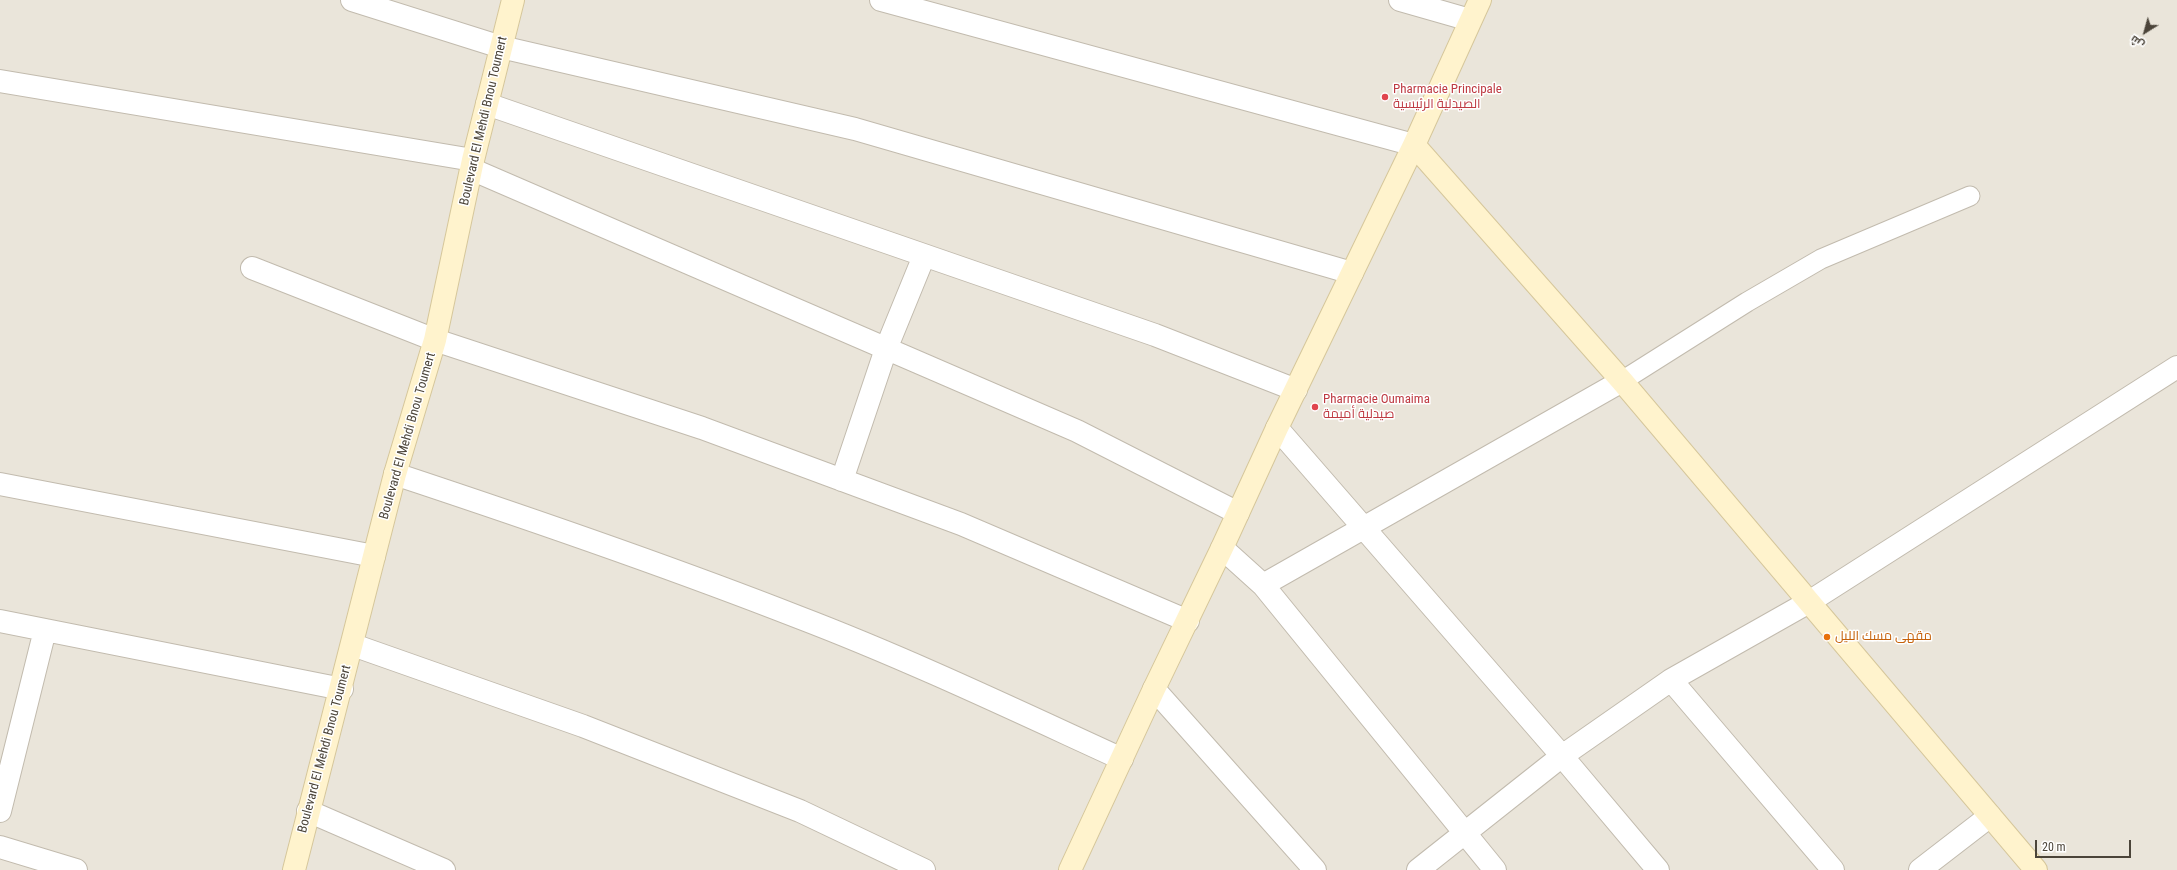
<!DOCTYPE html>
<meta charset="utf-8">
<style>
body{margin:0}
#map{position:relative;width:2177px;height:870px;overflow:hidden;background:#f6f3ec;font-family:"Roboto Condensed",Cairo,sans-serif}
canvas{display:block}
.north{position:absolute;left:2125px;top:12px;width:40px;height:40px;-webkit-text-stroke:3px #fff;paint-order:stroke;rotate:217deg;font-size:11px;font-weight:700;line-height:16px;text-align:center;color:#4b4439}
.north::after{content:'';display:block;margin:auto;width:14px;height:18px;background:#4b4439;clip-path:polygon(50% 0,100% 100%,50% 72%,0 100%)}
.scale{position:absolute;left:2035px;top:840px;width:96px;height:18px;box-sizing:border-box;border:2px solid #4b4439;border-top:0;padding-left:5px;font-size:12px;line-height:14px;white-space:nowrap;color:#4b4439;-webkit-text-stroke:3px #fff;paint-order:stroke}
</style>
<div id="map">
<canvas width="2177" height="870"></canvas>
<div class="north">ش</div>
<div class="scale">20 m</div>
</div>
<script>
const c = document.querySelector('canvas').getContext('2d');
c.lineJoin = 'round';
function fillPath(path, color) { c.fillStyle = color; c.fill(path, 'evenodd'); }
function strokePath(path, color, width, dash) { c.strokeStyle = color; c.lineWidth = width; c.lineCap = dash ? 'butt' : 'round'; c.setLineDash(dash || []); c.stroke(path); }
function write(font, color, halo, rows, align = 'center') {
  c.font = font + ' "Roboto Condensed",Cairo,sans-serif'; c.lineWidth = 3; c.setLineDash([]); c.textBaseline = 'middle'; c.strokeStyle = halo; c.fillStyle = color; for (const [text, x, y, turn = 0] of rows) {
    c.save(); c.translate(x, y); c.rotate((+turn || 0) * Math.PI / 180); c.textAlign = isNaN(turn) ? turn : align; if (halo) c.strokeText(text, 0, 0); c.fillText(text, 0, 0); c.restore();
  }
}
const residential = new Path2D(`
 M0,0H2177V870H0Z`);
const lane = new Path2D(`
 M1622,381L1747,302L1821,259L1970,196`);
const street = new Path2D(`
 M352,0L501,47L855,129L1352,273
 M881,0L1414,145
 M1400,0L1470,20
 M0,81L473,160
 M487,104L1155,335L1296,390
 M471,169L1077,431L1238,513
 M252,268L435,340L702,428L961,524L1188,621
 M1277,428L1562,756L1658,870
 M395,474C531,519 665,565 798,617C908,659 1015,710 1122,759
 M842,480L886,349L924,256
 M0,484L374,556
 M1222,548L1263,585L1495,870
 M1263,585L1622,381
 M0,621L342,689
 M353,645L583,726L800,811L924,870
 M1671,680L1833,870
 M1154,689L1315,870
 M0,811L45,630
 M308,811L444,870
 M0,847L76,870
 M1418,870L1562,756L1671,680L1809,602L2177,367
 M1920,870L1990,816`);
const secondary = new Path2D(`
 M1414,145L1622,381L2036,870
 M294,870L395,474L435,340L473,160L513,0
 M1070,870L1154,689L1222,548L1277,428L1414,145L1480,0`);
const markers = [
 [1385,97,4,"#e0444e"],
 [1315,407,4,"#e0444e"],
 [1827,637,4,"#e8710a"]
];
const healthNames = [
 ["Pharmacie Principale",1393,90],
 ["الصيدلية الرئيسية",1393,105],
 ["Pharmacie Oumaima",1323,400],
 ["صيدلية أميمة",1323,415]
];
const streetNames = [
 ["Boulevard El Mehdi Bnou Toumert",484,121,-77],
 ["Boulevard El Mehdi Bnou Toumert",408,436,-74],
 ["Boulevard El Mehdi Bnou Toumert",325,749,-75]
];
const foodNames = [
 ["مقهى مسك الليل",1835,637]
];
fillPath(residential, '#eae5da');
strokePath(lane, '#c2bbae', 21);
strokePath(street, '#c2bbae', 24);
strokePath(secondary, '#d6c79b', 24);
strokePath(lane, '#fff', 19);
strokePath(street, '#fff', 22);
strokePath(secondary, '#fff3cd', 22);
for (const [x, y, r, color] of markers) { const dot = new Path2D(); dot.arc(x, y, r, 0, 2 * Math.PI); c.fillStyle = color; c.fill(dot); strokePath(dot, '#fff', 1.5); }
write('13px', '#be3a42', '#fff', healthNames, 'left');
write('13px', '#4b4439', '#fff', streetNames);
write('13px', '#c56008', '#fff', foodNames, 'left');
</script>
